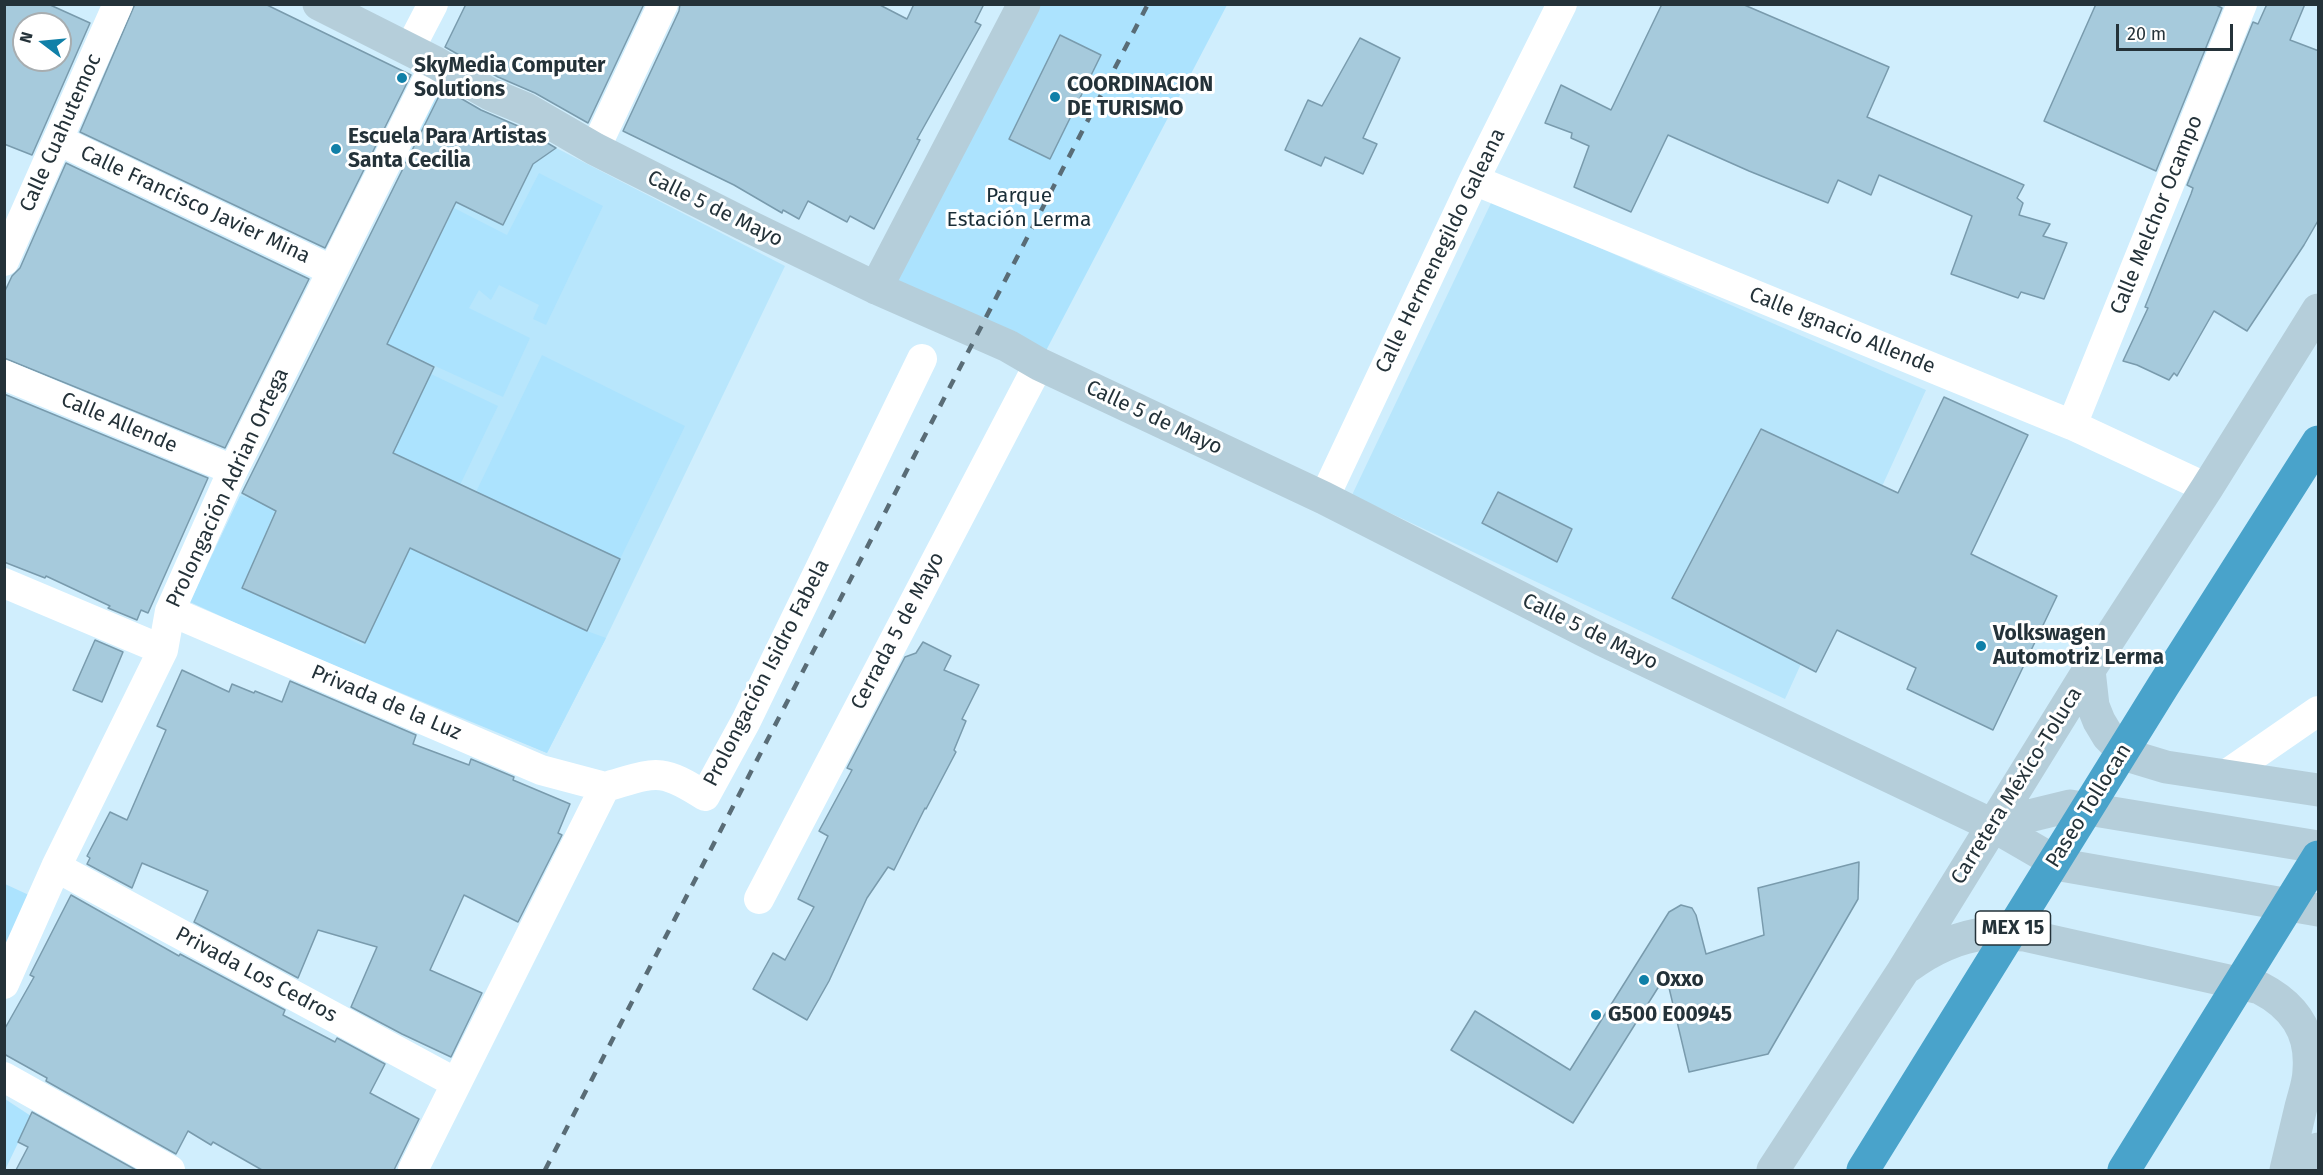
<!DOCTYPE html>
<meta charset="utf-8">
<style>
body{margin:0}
#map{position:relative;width:2323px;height:1175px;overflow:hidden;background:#d0eefd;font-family:"Fira Sans",sans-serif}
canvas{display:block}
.frame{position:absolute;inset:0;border:6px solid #243239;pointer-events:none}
.north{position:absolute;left:12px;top:12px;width:60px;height:60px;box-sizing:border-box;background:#fff;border:2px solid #a7adb0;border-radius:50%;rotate:286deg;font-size:16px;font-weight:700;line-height:24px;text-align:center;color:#243239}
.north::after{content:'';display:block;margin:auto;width:21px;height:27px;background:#1080a8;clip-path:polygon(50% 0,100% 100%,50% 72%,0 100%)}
.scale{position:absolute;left:2116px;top:24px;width:117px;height:27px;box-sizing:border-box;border:3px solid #243239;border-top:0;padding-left:8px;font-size:18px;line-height:21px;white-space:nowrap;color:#243239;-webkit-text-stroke:4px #fff;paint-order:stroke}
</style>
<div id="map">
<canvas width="2323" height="1175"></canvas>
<div class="frame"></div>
<div class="north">N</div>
<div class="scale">20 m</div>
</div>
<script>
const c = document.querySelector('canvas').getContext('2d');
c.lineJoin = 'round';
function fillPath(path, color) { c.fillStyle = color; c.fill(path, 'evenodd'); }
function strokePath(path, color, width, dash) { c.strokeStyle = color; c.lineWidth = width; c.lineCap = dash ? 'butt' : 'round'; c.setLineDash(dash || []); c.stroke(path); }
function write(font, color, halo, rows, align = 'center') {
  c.font = font + ' "Fira Sans",sans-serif'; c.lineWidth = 6; c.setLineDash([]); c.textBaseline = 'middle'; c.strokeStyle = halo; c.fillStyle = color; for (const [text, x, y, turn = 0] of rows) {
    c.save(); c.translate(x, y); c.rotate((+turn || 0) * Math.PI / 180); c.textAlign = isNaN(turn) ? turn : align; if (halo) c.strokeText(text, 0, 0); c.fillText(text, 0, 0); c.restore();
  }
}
const built = new Path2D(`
 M440,88L785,266L606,638L547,753L190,602L240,496L332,317Z
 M1492,201L1926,390L1785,699L1352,495Z`);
const green = new Path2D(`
 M1024,5H1227L1039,364L876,288Z
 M539,173L603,206L546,325L533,319L539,305L499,285L491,300L479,290L469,308L530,338L503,397L387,344L454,208L507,235Z
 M542,355L685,426L620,559L476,492Z
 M431,374L498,406L460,485L393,453Z
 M240,496L253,499L275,510L243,589L291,610L376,564L341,635L363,646L410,548L587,631L606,638L547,753L277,642L190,602Z
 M5,884L31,896L5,951Z
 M5,1099L31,1116L5,1170Z`);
const building = new Path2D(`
 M4,4H48L90,23L32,155L4,144ZM24,24H60V60H24Z
 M135,4L267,5L411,75L325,248L80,132Z
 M466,4H644L588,123L535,93L498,77L445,47Z
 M680,4H878L907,19L914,4H984L975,22L981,25L917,139L920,140L874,229L850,216L847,222L808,201L799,219L783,210L782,213L734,185L623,131L679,11Z
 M1662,4H1742L1889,67L1867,117L2024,185L2017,198L2023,203L2019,215L2050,224L2043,236L2067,243L2044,299L2021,292L2018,298L1951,274L1972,216L1879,175L1871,195L1838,180L1828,203L1749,171L1668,135L1631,212L1574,187L1589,146L1571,138L1572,133L1545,123L1561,85L1611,110Z
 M2096,4H2214L2222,8L2156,171L2044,121Z
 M2267,4H2305L2290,40L2319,51V219L2304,245L2247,331L2214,311L2177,376L2174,373L2169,380L2137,365L2123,361L2148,308L2145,307L2191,194L2193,188L2187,185L2253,22L2258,24Z
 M1060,35L1101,55L1050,159L1009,139Z
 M1360,38L1400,58L1363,138L1377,144L1363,174L1325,157L1321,166L1285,150L1308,100L1322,106Z
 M443,88L481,110L518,126L556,148L533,164L503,225L456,202L387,344L434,367L393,453L620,559L587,631L410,548L365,643L242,588L276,511L242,493Z
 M66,163L309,279L225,448L4,358V293L12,276L20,268Z
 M4,394L208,478L148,613L141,610L137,620L108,608L110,606L46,576L45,578L4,562Z
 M1944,397L2028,435L1971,554L2057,596L1993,730L1907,689L1916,668L1837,630L1816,672L1672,598L1761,429L1898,493Z
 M1498,492L1572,529L1557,562L1482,523Z
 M95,640L123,652L102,702L73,690Z
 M923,642L951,656L944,670L979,685L962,719L966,721L954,750L956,752L926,809L925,808L894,870L888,867L867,898L829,981L807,1020L753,989L773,953L785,960L814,907L798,899L828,836L819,831L852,770L847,768L905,657L916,653Z
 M182,670L229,692L232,684L254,693L255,691L282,702L290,681L416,735L413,744L469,765L471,759L514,777L513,780L570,804L558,833L562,835L518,922L464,895L430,970L482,993L451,1057L402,1034L351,1007L377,947L318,930L298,978L194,922L208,891L142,863L132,888L87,864L90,858L87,856L110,812L127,820L166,730L157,726Z
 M1859,862L1858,899L1768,1054L1689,1072L1666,975L1573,1123L1451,1050L1475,1011L1570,1070L1669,912L1681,905L1692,908L1696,915L1706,954L1764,935L1758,888Z
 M71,895L179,956L180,954L285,1010L283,1015L335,1042L337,1038L385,1064L370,1093L419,1119L394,1170H262L213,1142L211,1145L188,1131L176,1154L46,1081L47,1078L4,1054V1030L34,977L30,975Z
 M32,1112L136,1170H16L28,1147L18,1142Z`);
const street = new Path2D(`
 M409,50L433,4
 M58,140L331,270
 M595,149L663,4
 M1474,180L2072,425L2207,488
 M4,261L118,4
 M4,375L233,470
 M2072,425L2242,4
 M1324,498L1474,180L1562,4
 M4,583L163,650
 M170,611L541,770L605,787
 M2224,776L2318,711
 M56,867L456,1083
 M759,899L1039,364
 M4,984L56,867L163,650L170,611L233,470L436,63
 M4,1077L170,1170
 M413,1170L605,787C655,773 659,766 705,796L746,721L922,359`);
const secondary = new Path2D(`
 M319,4L436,63L490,94L526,109L595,149L744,224L876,288L1008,346L1039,364L1324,498L1601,639L1992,825L2061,865L2318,910
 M876,288L1024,4
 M2089,670L2093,706L2099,721L2108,736L2120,748L2133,757L2166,767L2318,790
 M1992,825L2070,806L2318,847
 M1909,966C1930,950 1959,936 1986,934C1999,933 2012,935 2024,935L2260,988C2293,1005 2312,1031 2309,1070C2309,1082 2304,1095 2301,1107C2296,1128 2291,1149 2286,1170
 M1773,1170L1903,971L2089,670L2207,488L2318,310
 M2305,1170L2318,1149`);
const highway = new Path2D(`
 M1863,1170L2163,686L2318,442
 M2124,1170L2318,857`);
const rail = new Path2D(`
 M545,1170L1148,4`);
const markers = [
 [402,78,6,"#1080a8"],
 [1055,97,6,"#1080a8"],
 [336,149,6,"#1080a8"],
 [1981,646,6,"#1080a8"],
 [1644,980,6,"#1080a8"],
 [1596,1015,6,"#1080a8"]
];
const shields = [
 [2013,928,75]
];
const shieldNames = [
 ["MEX 15",2013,928]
];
const poiNames = [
 ["SkyMedia Computer",414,66],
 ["Solutions",414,90],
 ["COORDINACION",1067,85],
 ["DE TURISMO",1067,109],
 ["Escuela Para Artistas",348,137],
 ["Santa Cecilia",348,161],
 ["Volkswagen",1993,634],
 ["Automotriz Lerma",1993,658],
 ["Oxxo",1656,980],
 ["G500 E00945",1608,1015]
];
const streetNames = [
 ["Calle Cuahutemoc",61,133,-66],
 ["Calle Francisco Javier Mina",195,205,25],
 ["Calle 5 de Mayo",715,209,26],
 ["Calle Melchor Ocampo",2157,215,-68],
 ["Calle Hermenegildo Galeana",1441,251,-64],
 ["Calle Ignacio Allende",1842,331,22],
 ["Calle 5 de Mayo",1154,418,25],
 ["Calle Allende",119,423,23],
 ["Prolongación Adrian Ortega",228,488,-65],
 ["Cerrada 5 de Mayo",898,631,-62],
 ["Calle 5 de Mayo",1590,632,26],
 ["Prolongación Isidro Fabela",767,673,-63],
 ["Privada de la Luz",386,703,23],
 ["Carretera México-Toluca",2017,786,-58],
 ["Paseo Tollocan",2089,806,-58],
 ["Privada Los Cedros",256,975,28]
];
const parkNames = [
 ["Parque",1019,196],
 ["Estación Lerma",1019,220]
];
fillPath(built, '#b8e6fc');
fillPath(green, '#ace3fe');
fillPath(building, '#a6cadc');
strokePath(building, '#799bad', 1.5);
strokePath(street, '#fff', 30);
strokePath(secondary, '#b5ceda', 33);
strokePath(highway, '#49a3cb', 33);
strokePath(rail, '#596c76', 4.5, [10, 10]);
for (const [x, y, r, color] of markers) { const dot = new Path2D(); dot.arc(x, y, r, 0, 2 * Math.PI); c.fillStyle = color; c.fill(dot); strokePath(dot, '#fff', 2); }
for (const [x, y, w] of shields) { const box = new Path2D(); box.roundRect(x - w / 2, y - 17, w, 34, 4.5); c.fillStyle = '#fff'; c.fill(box); strokePath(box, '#243239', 1.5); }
write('bold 20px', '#243239', null, shieldNames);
write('bold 21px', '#243239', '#fff', poiNames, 'left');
write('21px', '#243239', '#fff', streetNames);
write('21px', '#1a2e38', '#fff', parkNames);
</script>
